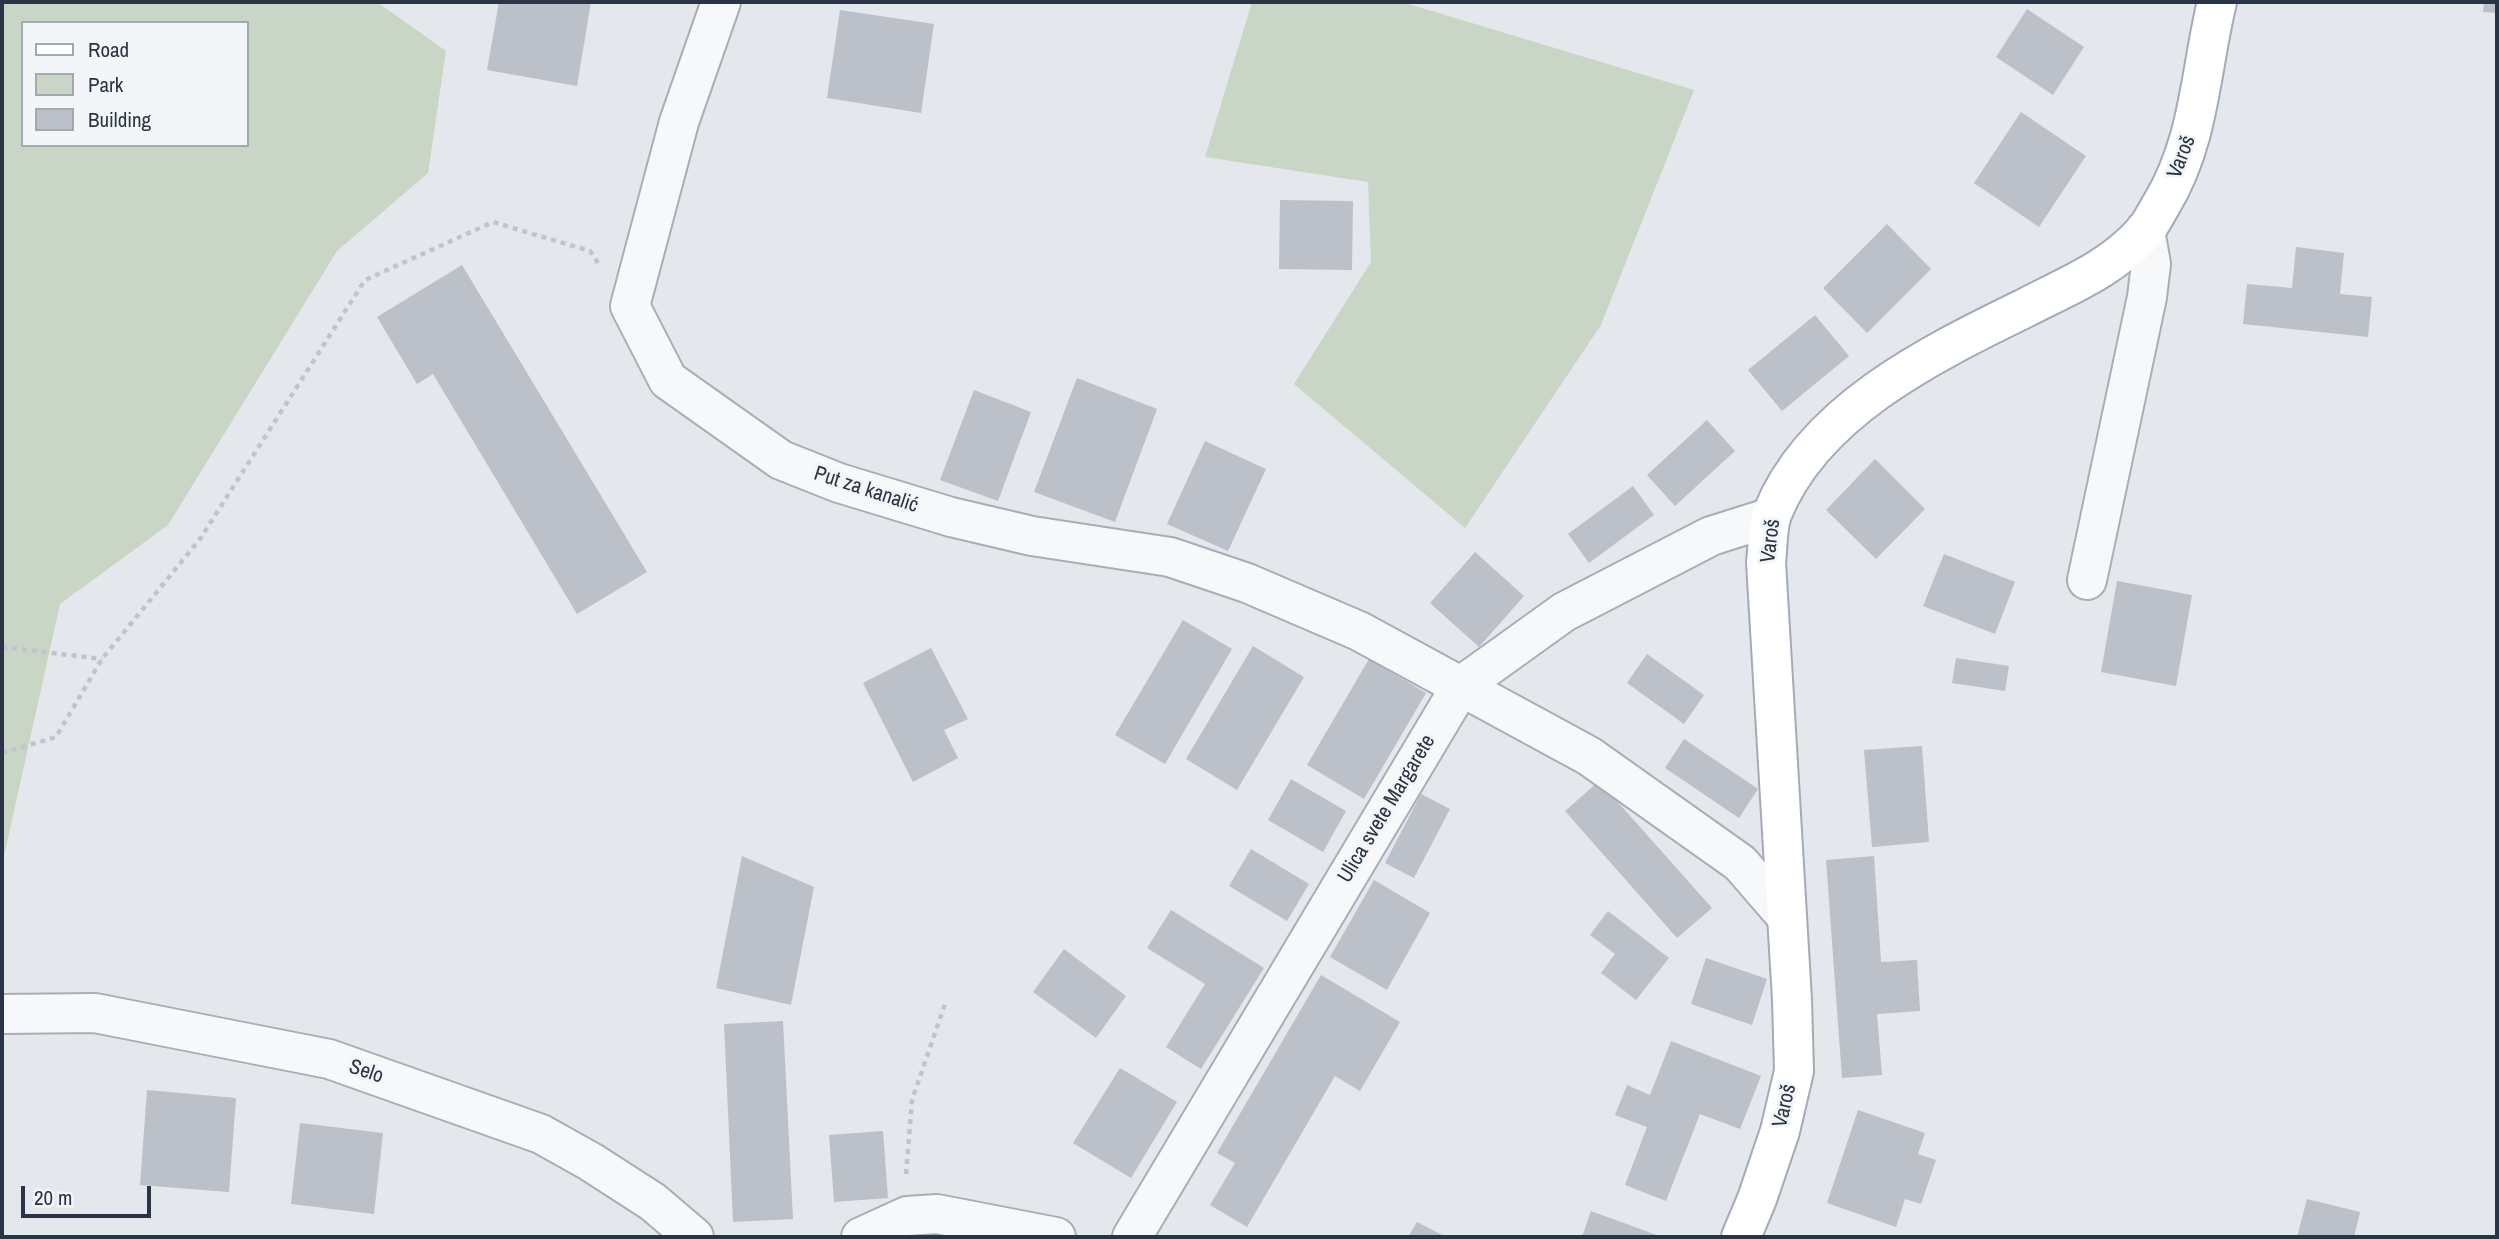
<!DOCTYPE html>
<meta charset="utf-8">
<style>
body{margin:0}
#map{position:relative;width:2499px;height:1239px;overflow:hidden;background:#e4e7ec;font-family:"Archivo Narrow",sans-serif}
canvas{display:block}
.frame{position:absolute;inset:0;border:4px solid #2b3444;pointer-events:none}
.legend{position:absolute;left:21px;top:21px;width:228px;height:126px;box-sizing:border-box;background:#f3f6f9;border:2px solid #a3a8b1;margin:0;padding:9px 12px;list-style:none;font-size:21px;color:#2b3444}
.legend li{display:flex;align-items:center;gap:14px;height:35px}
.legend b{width:35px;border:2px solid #a3a8b1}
.scale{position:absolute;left:21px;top:1186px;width:130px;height:32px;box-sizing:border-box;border:4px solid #2b3444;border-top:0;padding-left:9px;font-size:21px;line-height:24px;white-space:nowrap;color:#2b3444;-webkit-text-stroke:5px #f3f6f9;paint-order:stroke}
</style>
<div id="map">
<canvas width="2499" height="1239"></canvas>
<div class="frame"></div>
<ul class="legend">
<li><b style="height:9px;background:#fff"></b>Road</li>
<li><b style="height:19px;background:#c9d5c5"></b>Park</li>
<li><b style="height:19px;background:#bbc0c9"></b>Building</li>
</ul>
<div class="scale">20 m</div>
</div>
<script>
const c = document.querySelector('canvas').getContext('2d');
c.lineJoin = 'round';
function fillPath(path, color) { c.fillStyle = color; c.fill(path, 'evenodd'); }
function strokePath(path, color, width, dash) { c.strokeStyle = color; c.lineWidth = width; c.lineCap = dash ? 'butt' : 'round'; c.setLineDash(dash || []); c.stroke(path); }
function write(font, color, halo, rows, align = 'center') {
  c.font = font + ' "Archivo Narrow",sans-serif'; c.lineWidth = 6; c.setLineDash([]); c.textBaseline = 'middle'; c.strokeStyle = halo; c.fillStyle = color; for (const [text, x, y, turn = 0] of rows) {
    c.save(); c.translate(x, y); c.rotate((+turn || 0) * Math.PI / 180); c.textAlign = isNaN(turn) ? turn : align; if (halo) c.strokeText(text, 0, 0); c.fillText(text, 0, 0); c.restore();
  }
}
const green = new Path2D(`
 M2,2H377L446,51L428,173L337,251L168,525L60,604L2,865ZM23,23H247V145H23Z
 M1252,2H1402L1694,90L1601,325L1465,528L1294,384L1371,262L1368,182L1205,157Z`);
const building = new Path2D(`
 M499,2H591L577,86L487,70Z
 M2484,2H2497V13L2483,12Z
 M2027,9L2084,47L2053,95L1996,57Z
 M840,10L934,24L921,113L827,98Z
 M2021,112L2086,156L2039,227L1974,183Z
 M1280,200L1353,201L1352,270L1279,269Z
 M1887,224L1931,269L1867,333L1823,288Z
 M2296,247L2344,253L2340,294L2372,297L2368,337L2243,324L2247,284L2292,288Z
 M462,265L647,572L577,614L433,374L417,384L377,317Z
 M1815,315L1849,356L1782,411L1748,370Z
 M1077,378L1157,409L1115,522L1034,492Z
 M974,390L1031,412L998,501L940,480Z
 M1707,420L1735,451L1675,506L1647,475Z
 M1205,441L1266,469L1228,551L1167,524Z
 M1875,459L1925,509L1876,559L1826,510Z
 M1633,486L1654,515L1589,563L1568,534Z
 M1475,552L1524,596L1479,647L1430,603Z
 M1944,554L2015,582L1995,634L1923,606Z
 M2117,581L2192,595L2176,686L2101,672Z
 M1183,620L1232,649L1165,764L1115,735Z
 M1253,646L1304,677L1237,790L1186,759Z
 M931,648L968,719L944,730L958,758L913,782L863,683Z
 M1647,654L1704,695L1684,724L1627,683Z
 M1956,658L2009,666L2005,691L1952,683Z
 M1369,659L1426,693L1364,799L1307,765Z
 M1684,739L1758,789L1739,818L1665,768Z
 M1922,746L1929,842L1872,847L1864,750Z
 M1291,779L1346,811L1323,852L1268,820Z
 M1599,781L1712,908L1677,938L1565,811Z
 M1421,794L1450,809L1414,878L1385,863Z
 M1251,849L1309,884L1287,921L1229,886Z
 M742,856L814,887L791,1005L716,988Z
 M1874,856L1881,962L1917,960L1920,1011L1877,1014L1882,1075L1842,1078L1826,860Z
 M1374,880L1430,913L1387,990L1330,957Z
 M1171,910L1264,968L1201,1069L1166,1047L1205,984L1147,948Z
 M1608,911L1669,958L1636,1000L1601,973L1615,954L1590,935Z
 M1064,949L1126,996L1096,1038L1033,992Z
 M1706,958L1767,979L1752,1025L1691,1004Z
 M1321,975L1400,1022L1360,1091L1335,1076L1247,1227L1210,1205L1235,1163L1217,1153Z
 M783,1021L793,1219L733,1222L724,1024Z
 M1671,1041L1761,1076L1740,1129L1700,1114L1666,1201L1625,1185L1647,1127L1615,1115L1627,1085L1650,1095Z
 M1120,1068L1177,1102L1131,1178L1073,1143Z
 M147,1090L236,1098L229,1192L140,1185Z
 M1858,1110L1925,1133L1918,1154L1936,1160L1921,1204L1905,1199L1896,1227L1827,1203Z
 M300,1123L383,1133L374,1214L291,1204Z
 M883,1131L888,1198L834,1202L829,1135Z
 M2307,1199L2360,1212L2354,1237H2297Z
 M1591,1211L1662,1237H1582Z
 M1417,1222L1446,1237H1408Z`);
const path = new Path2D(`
 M2,647L102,659
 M2,753L56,737L102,659L200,539L365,280L493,222L590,251L598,263
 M906,1174L912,1100L946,1001`);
const minor = new Path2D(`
 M721,2L679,122L630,306L668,380L781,460L839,483L951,517L1032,536L1170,557L1247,583L1359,631L1589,756L1740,863L1785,915
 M2087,580L2147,297L2151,264L2145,230
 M2,1014L95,1013L329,1059L541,1134L591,1162L653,1202L694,1237
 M861,1237L907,1216L937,1214L1056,1237
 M1132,1237L1461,686L1564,612L1711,536L1771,517`);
const major = new Path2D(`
 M1741,1237L1757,1199L1780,1131L1794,1071L1792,1000L1766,562C1768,547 1767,528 1772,514C1813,411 1931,354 2025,308C2069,285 2110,270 2144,232C2151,224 2156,213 2161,205C2200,141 2200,72 2217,2`);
const streetNames = [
 ["Varoš",2182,157,-69],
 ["Put za kanalić",866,490,18],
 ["Varoš",1771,541,-83],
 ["Ulica svete Margarete",1387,809,-59],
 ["Selo",366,1072,19],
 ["Varoš",1785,1106,-77]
];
fillPath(green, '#c9d5c5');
fillPath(building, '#bbc0c9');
strokePath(minor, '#a9aeb6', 42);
strokePath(major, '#a3abb7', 42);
strokePath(path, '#c1c5cb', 4.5, [5, 5]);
strokePath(minor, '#f6f8fa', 38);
strokePath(major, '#fff', 38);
write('21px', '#2b3444', '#f3f6f9', streetNames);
</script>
